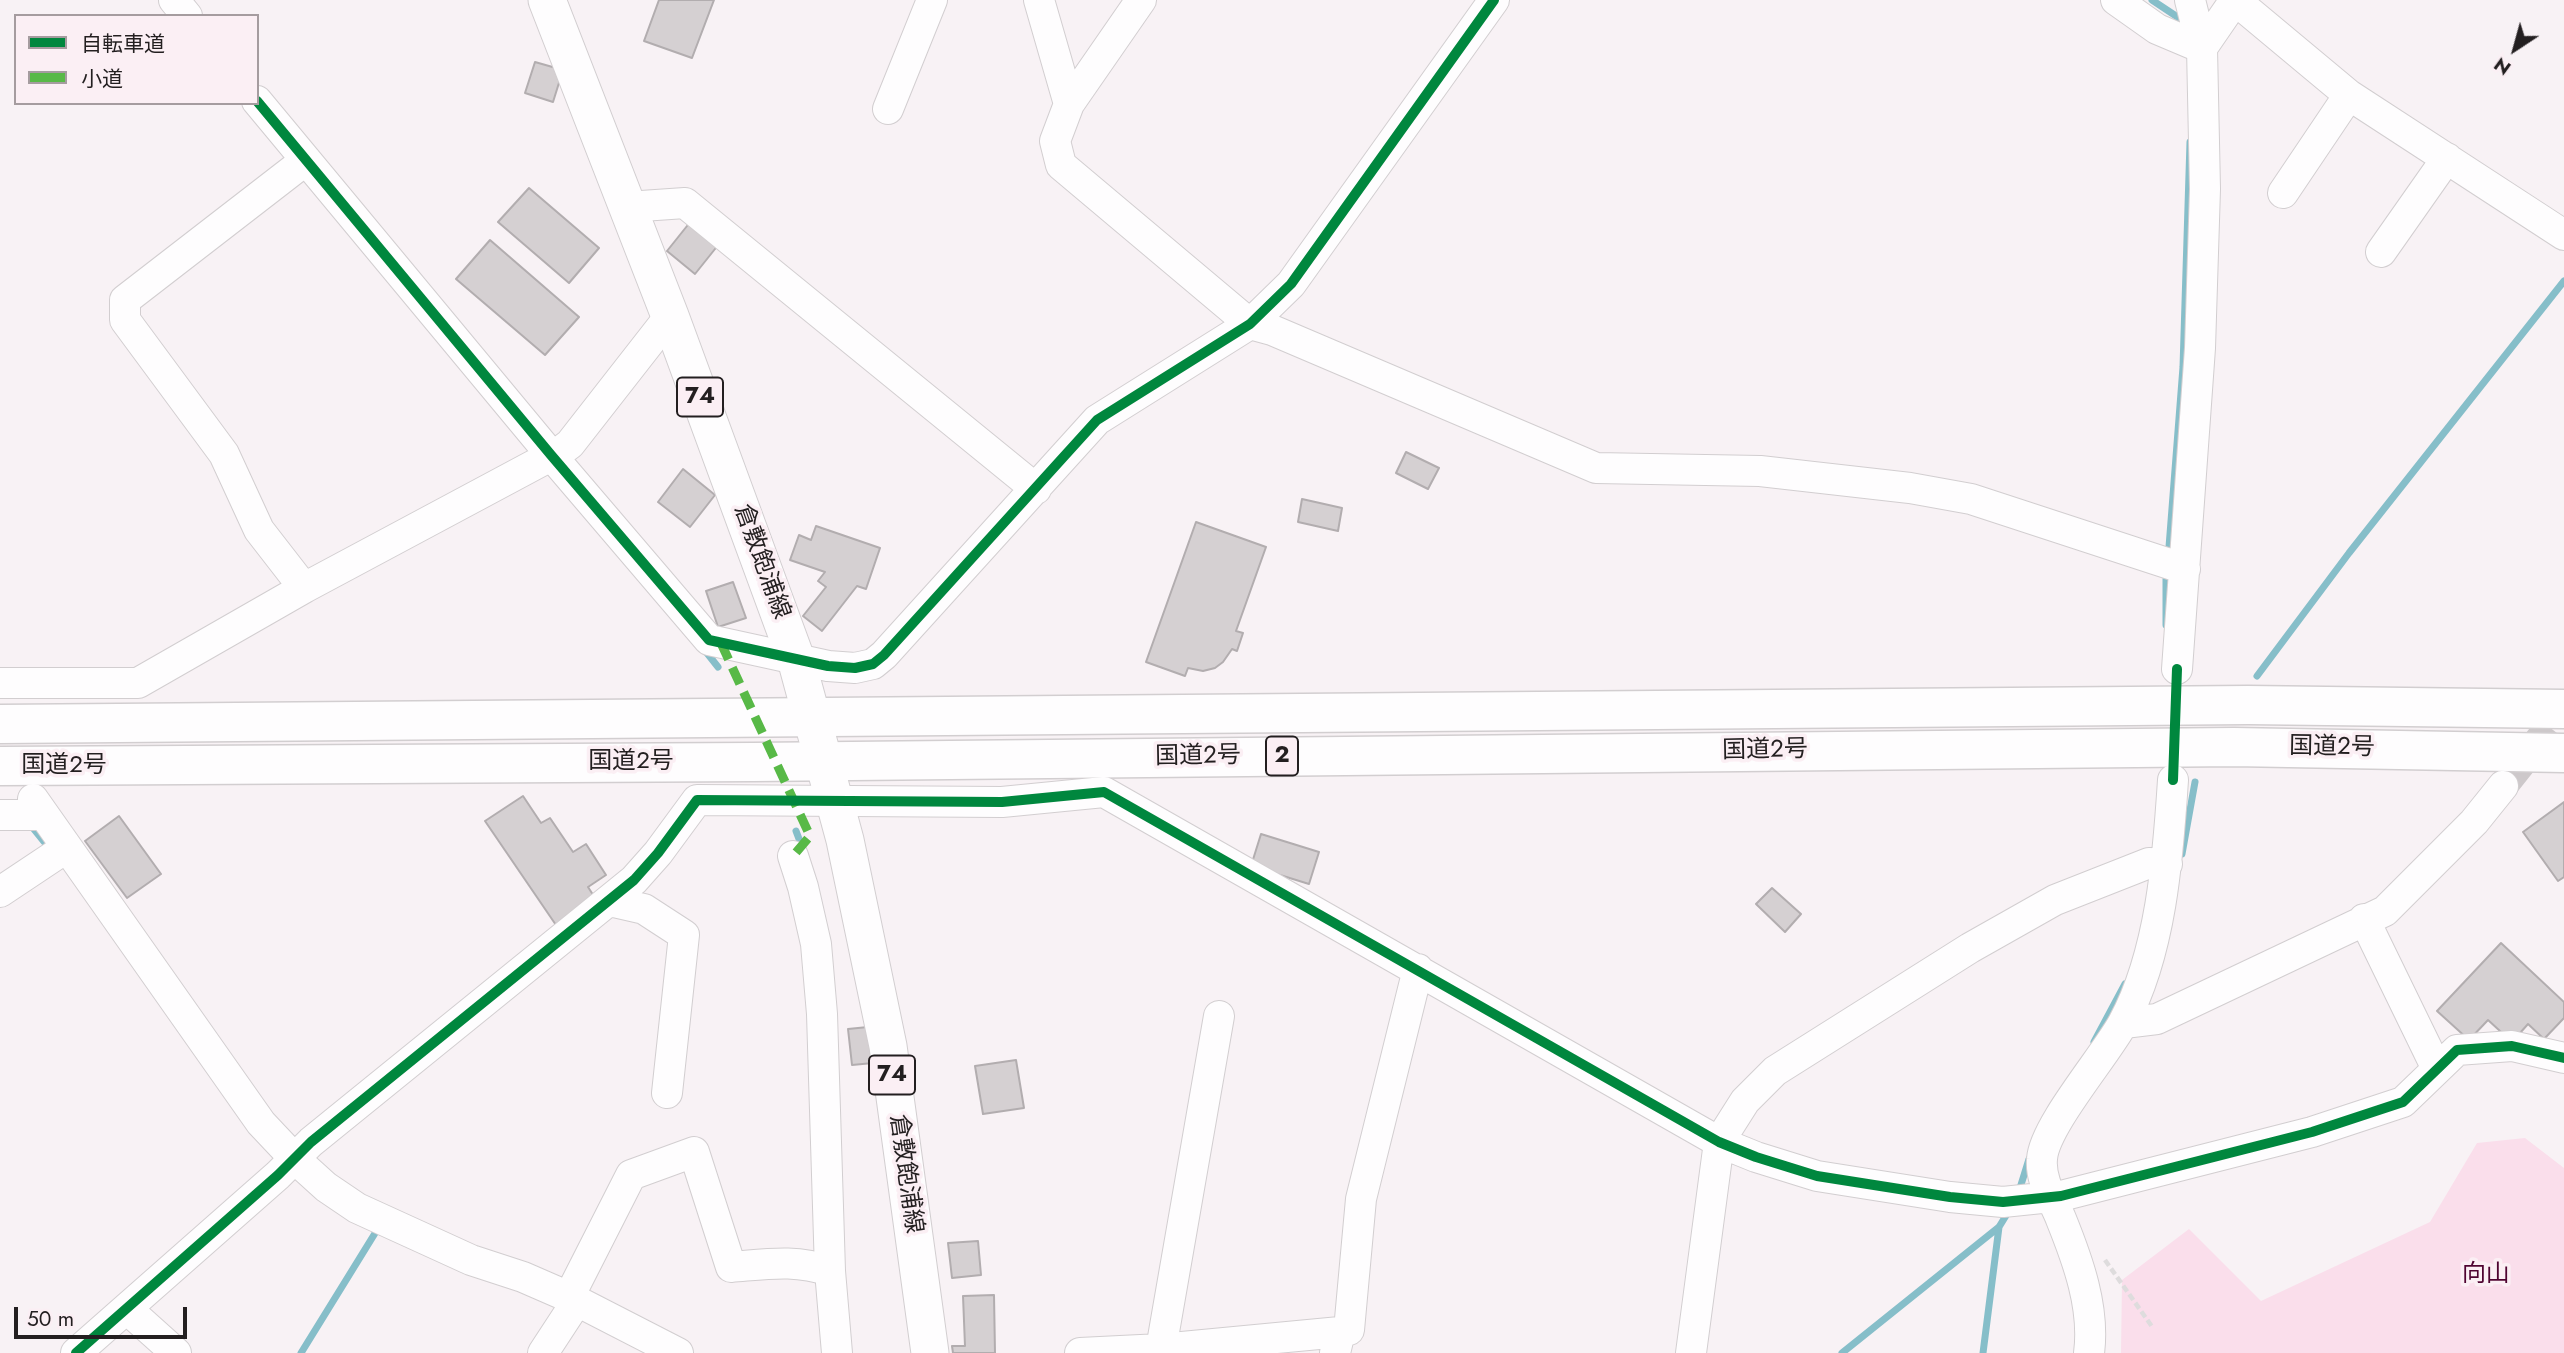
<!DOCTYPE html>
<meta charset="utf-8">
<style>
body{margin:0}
#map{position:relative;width:2564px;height:1353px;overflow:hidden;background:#f8f2f5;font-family:Jost,"Noto Sans JP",sans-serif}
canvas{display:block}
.legend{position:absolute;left:14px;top:14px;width:245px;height:91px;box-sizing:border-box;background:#fbeff4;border:2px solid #a59c9f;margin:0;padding:9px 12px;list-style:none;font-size:21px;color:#231f20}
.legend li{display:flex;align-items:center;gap:14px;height:35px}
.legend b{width:35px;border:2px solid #a59c9f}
.north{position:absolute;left:2480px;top:14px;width:70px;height:70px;-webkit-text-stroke:5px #fbeff4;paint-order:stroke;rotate:216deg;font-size:19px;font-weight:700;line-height:28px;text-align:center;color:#231f20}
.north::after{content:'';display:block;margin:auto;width:24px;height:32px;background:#231f20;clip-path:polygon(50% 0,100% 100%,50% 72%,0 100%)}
.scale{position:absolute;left:14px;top:1307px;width:173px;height:32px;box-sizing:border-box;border:4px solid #231f20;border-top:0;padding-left:9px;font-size:21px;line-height:24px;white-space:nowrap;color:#231f20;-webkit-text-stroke:5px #fbeff4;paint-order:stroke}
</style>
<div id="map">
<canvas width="2564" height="1353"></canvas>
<ul class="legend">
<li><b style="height:9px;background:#00873e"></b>自転車道</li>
<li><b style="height:9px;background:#58b947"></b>小道</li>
</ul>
<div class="north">N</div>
<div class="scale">50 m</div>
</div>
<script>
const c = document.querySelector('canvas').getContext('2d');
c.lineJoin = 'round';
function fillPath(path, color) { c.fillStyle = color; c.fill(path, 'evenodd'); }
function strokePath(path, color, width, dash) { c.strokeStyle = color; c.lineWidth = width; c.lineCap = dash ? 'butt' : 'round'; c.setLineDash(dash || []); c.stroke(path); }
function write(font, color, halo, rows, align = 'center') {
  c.font = font + ' Jost,"Noto Sans JP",sans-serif'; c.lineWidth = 7; c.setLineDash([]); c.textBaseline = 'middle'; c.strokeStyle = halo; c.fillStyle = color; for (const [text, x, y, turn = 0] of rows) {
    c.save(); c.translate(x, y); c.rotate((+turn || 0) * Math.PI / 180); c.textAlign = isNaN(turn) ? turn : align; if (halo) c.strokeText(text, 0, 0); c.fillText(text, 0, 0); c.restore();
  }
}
const green = new Path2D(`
 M2525,1138L2564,1168V1353H2121L2122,1280L2189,1229L2261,1301L2430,1222L2477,1143Z`);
const stream = new Path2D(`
 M2152,0L2179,18
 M2169,547L2183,367L2190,142
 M2166,625V579
 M703,648L718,667
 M2257,676L2349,553L2564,281
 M29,823L50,849
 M796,831L804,852
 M2182,854L2195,782
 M2094,1042L2125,984
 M2020,1188L2029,1159
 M301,1353L377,1230L381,1232
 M1842,1353L1999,1227L2007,1214
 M1983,1353L1999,1227`);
const building = new Path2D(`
 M659,0H714L692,58L644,41Z
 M535,62L563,70L553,102L525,93Z
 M529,188L599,248L569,283L498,222Z
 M691,221L719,244L695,274L667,251Z
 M490,240L579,317L545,355L456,279Z
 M1406,452L1439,468L1428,489L1396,473Z
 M683,469L715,495L690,527L658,502Z
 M1302,499L1342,508L1338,531L1298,522Z
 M1196,522L1266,547L1236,631L1243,633L1237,651L1232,649L1223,662L1215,668L1203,671L1188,668L1185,676L1146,662Z
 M816,526L880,548L866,589L857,586L822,631L803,616L826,587L818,581L825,572L790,560L799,535L811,540Z
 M733,582L746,618L718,627L706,591Z
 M523,796L541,823L550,818L573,852L586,844L606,875L588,887L597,901L558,928L485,821Z
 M2564,802V877L2558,881L2523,832Z
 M119,816L161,874L127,898L85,841Z
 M1261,834L1319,852L1309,884L1251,866Z
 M1772,888L1801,914L1785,932L1756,904Z
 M2501,943L2564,1002V1018L2544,1039L2528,1024L2512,1042L2488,1020L2469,1040L2437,1011Z
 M868,1027L873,1063L852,1065L848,1029Z
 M1016,1060L1024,1108L983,1114L975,1066Z
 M978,1241L981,1275L952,1278L948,1243Z
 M994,1295L995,1353H953L952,1346H965L963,1296Z`);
const minorTunnel = new Path2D(`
 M2503,786L2564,709`);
const path = new Path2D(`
 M2105,1260L2153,1328`);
const minor = new Path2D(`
 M174,0L187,16
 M1039,0L1069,104L1055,141L1061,165L1250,324L1272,330L1596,468L1760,471L1910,488L1971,499L2185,569
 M2116,0L2157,29L2202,48
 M2235,0L2349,95L2564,235
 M2202,48L2235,0
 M257,101L551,455L709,640L828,666L855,668L873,664L884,655L1097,420L1250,324L1291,284L1494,0
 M1069,104L1141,0
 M888,109L932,0
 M2283,193L2349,95
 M627,207L685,203L1036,489
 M2381,252L2447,158
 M304,588L259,530L224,454L125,320V300L306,160
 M2177,669L2200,348L2205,189L2202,48L2190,0
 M0,683H138L304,588L562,450L570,444L670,316
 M33,799L261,1123L294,1158L326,1187L357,1208L471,1260L523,1277L569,1297L678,1353
 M0,815H42
 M793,856L803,887L816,944L822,1014L830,1271L837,1353
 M0,892L66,848
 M609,901L644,909L684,935L667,1093
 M2364,919L2437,1069
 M2124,1023L2157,1019L2385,911L2474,822L2503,786
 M569,1297L631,1175L694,1152L731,1267C768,1264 795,1259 830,1271
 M127,1309L176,1353
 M1161,1349L1219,1016
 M76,1353L278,1175L311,1142L634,880L658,853L697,800L1002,802L1104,792L1719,1142L1756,1157L1817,1176L1950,1197L2003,1202L2061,1196L2312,1132L2403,1102L2457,1050L2512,1046L2564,1058
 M543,1353L577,1301
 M1080,1353L1161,1349L1340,1332
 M1335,1353L1340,1332L1349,1330L1361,1199L1418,969
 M1691,1353L1719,1142L1745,1101L1775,1071L1970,948L2055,900L2149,863L2167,864
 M2089,1353C2095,1308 2078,1261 2061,1219C2054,1201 2040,1181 2042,1159C2044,1126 2105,1056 2123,1023C2161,953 2168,858 2173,780`);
const major = new Path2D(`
 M547,0L670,316L796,659L845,840L888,1046L930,1353`);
const highway = new Path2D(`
 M0,724L2248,705L2564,709
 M0,766L753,762L2234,747L2564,753`);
const quiet = new Path2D(`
 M721,643L810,836L793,856`);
const cycleway = new Path2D(`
 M257,101L551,455L709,640L828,666L855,668L873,664L884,655L1097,420L1250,324L1291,284L1494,0
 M2173,780L2177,669
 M76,1353L278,1175L311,1142L634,880L658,853L697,800L1002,802L1104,792L1719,1142L1756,1157L1817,1176L1950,1197L2003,1202L2061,1196L2312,1132L2403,1102L2457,1050L2512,1046L2564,1058`);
const shields = [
 [700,397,46],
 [1282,756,32],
 [892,1075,46]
];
const shieldNames = [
 ["74",700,397],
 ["2",1282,756],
 ["74",892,1075]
];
const streetNames = [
 ["倉敷飽浦線",761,562,70],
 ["国道2号",2332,748,1],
 ["国道2号",1765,751,-1],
 ["国道2号",1198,757,-1],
 ["国道2号",631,762],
 ["国道2号",64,766],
 ["倉敷飽浦線",905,1174,82]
];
const parkNames = [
 ["向山",2486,1275]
];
fillPath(green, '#fadeeb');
strokePath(stream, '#86bec9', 7);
fillPath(building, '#d5d0d2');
strokePath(building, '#b2adaf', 2);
strokePath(minorTunnel, '#cdc8ca', 30, [30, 15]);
strokePath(minor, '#d2ced0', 32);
strokePath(major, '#d2ced0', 39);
strokePath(highway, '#d2ced0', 41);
strokePath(path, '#dedcdd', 4.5, [7, 3.5]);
strokePath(minor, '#fefdfe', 30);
strokePath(major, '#fefdfe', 37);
strokePath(highway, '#fefdfe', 38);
strokePath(quiet, '#58b947', 9, [18, 9]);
strokePath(cycleway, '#00873e', 10);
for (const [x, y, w] of shields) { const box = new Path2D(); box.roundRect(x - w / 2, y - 19.5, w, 39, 5); c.fillStyle = '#fbeff4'; c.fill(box); strokePath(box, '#231f20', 2); }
write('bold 23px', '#231f20', null, shieldNames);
write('24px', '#231f20', '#fbeff4', streetNames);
write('24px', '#4f0431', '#fbeff4', parkNames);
</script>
